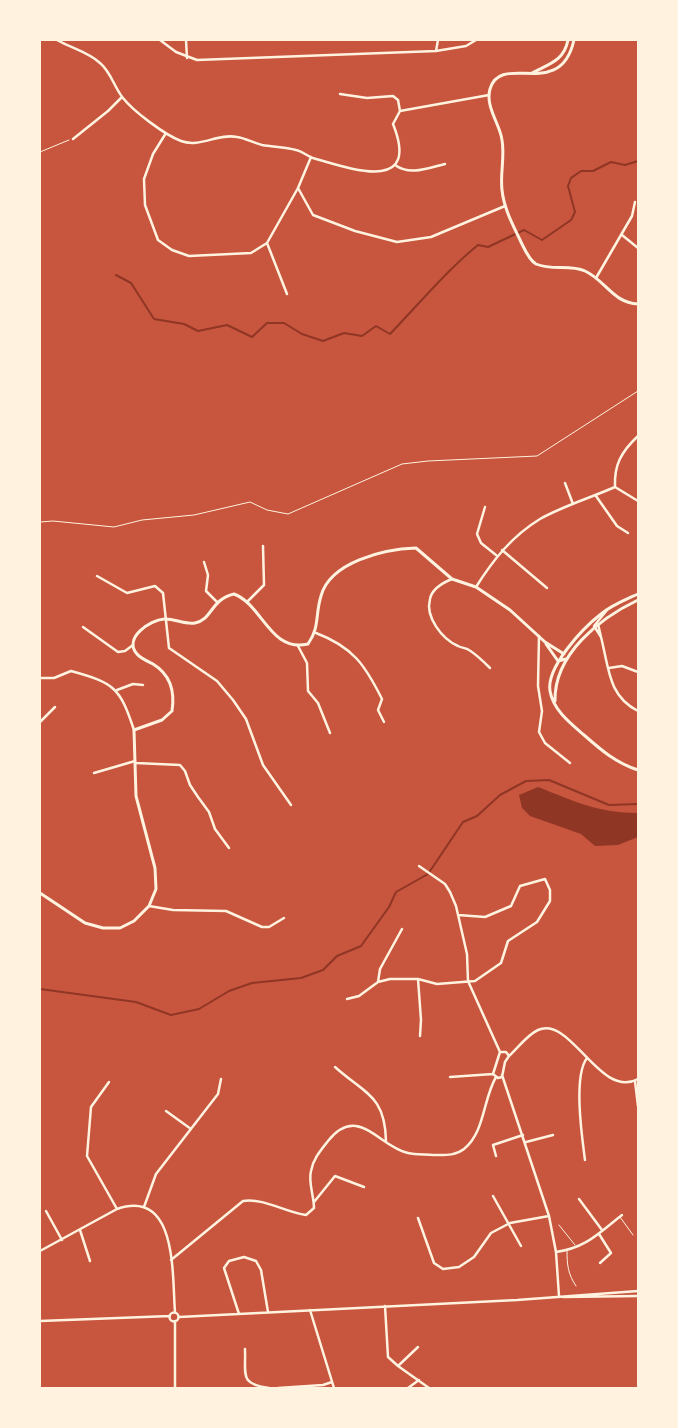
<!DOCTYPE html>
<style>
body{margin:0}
#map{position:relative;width:678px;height:1428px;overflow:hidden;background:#c8553d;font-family:"Asap Condensed",sans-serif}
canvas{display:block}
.frame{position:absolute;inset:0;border:41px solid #fff3e0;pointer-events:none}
</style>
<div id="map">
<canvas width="678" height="1428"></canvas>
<div class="frame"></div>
</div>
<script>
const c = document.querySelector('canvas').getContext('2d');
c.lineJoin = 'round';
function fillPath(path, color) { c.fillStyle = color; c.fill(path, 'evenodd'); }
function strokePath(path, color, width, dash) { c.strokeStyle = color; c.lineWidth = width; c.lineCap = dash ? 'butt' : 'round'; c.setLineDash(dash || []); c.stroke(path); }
const water = new Path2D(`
 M538,787C574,801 598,813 638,813V837L618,845L595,846L581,834L530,816L522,808L519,795Z`);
const stream = new Path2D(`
 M116,275L131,283L154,319L184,324L198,331L227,325L252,337L267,323H284L302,334L323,341L344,333L362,336L376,326L390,334C419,304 446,271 478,245L488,247L524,230L542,240L571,220L575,212L568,186L571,178L581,171H593L611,162L625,165L638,161
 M40,989L136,1002L171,1015L199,1009L229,991L252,983L301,978L323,970L337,956L361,946L389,907L396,892L428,874L463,822L477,816L500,795L526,781L549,780L609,805L638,804`);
const path = new Path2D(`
 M40,152L69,140
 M40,522L53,521L114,527L142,520L194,515L250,502L267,510L288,514L402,464L428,461L537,456L638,391`);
const service = new Path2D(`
 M620,1217L633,1235
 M559,1225L575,1245
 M567,1251C567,1265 568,1274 576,1286`);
const minor = new Path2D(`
 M57,40C71,48 88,52 100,63C111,72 114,87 123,98C133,111 165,135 181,141C200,148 218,133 237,137C245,138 254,143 262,145C273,147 285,147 296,150C302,151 307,156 313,158C351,169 421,194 393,124L400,111L489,95
 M160,40L176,52L197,60L436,51L466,46L476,40
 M186,40L187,58
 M436,51L438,40
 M340,94L367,98L393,96L398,100L400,111
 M166,133L153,154L144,179L145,205L158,240L172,250L189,256L251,253L267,243L298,188L311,157
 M73,139L108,111L122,97
 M395,165C410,176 428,168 445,164
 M298,188L313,215L355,231L397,242L431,237L505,206
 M622,235L638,248
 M267,243L287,294
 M596,278L632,216L635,202
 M565,483L573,504
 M615,487C614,465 621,452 638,436
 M615,487L638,501
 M596,496L617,526L628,533
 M485,507L477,534L481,543L496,555
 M502,550L547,588
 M204,562L208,575L206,591L217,602
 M97,576L127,593L155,586L163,593L169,648L217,681L233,700L246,719L263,765L291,805
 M452,579C442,583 432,589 430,599C425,617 442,639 458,646C462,648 466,648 469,650C477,655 484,662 490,668
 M476,587C493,560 512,536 540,519C563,506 590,498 615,487
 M247,602L264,585L263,546
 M598,624L601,637L594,626L607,610
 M83,627L118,652L125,651L133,645
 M316,633C353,647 365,665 382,699L378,710L384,722
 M539,636L538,686L542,711L539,732L545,743L570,763
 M601,637C609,668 608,696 638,711
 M298,646L307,663L308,691L318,703L330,733
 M609,668L622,666L638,672
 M40,678H54L71,671C115,683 120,688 134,730
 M117,690L133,684L143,685
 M40,722L55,707
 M136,763L180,765L185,771L190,785L198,797L209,812L215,829L229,848
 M94,773L135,761
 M419,866L445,884L450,892L456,906L467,954L468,981L500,1052
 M149,906L173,910L226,911L262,927H269L284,918
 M418,979L421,1020L420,1036
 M378,982L380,969L402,929
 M347,999L359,996L378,982L390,979H418L437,984L475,981L501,963L508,941L537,922L550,901V890L545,879L520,886L511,906L485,917L458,915
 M500,1052H506L509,1056L505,1062L502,1077L498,1078L493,1074Z
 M509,1056C518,1048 527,1035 538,1030C571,1015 600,1100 638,1079
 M335,1067C365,1094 385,1095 386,1141
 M502,1075L549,1216L556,1252L559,1296
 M450,1077L493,1074
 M635,1081L638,1106
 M109,1082L91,1107L87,1156L117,1209
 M166,1111L191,1129
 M526,1142L553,1135
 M496,1156L493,1145L523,1135
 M585,1160C582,1137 573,1076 587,1058
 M493,1196L521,1246
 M579,1199L602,1230
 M314,1202L335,1176L364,1187
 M144,1207L156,1174L218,1094L221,1079
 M46,1211L62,1240
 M418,1218L434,1263L443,1269L459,1267L474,1257L491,1233L510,1223L549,1216
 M80,1230L90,1261
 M599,1234L611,1253L600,1263
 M40,1251L117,1209C178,1188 172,1276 175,1312
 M556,1252C586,1248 599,1233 622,1215
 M171,1260L243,1201C265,1198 284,1212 306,1215L314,1208C314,1196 308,1182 311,1171C313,1159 321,1150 328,1141C358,1103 379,1147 408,1153C416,1155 426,1154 434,1155C445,1155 455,1156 464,1149C485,1132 483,1099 496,1077
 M563,1297L638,1296
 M385,1306L388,1357L398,1366L429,1388
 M310,1310L334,1388
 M169.5 1317a4.5 4.5 0 1 1 9 0a4.5 4.5 0 1 1-9 0Z
 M239,1314L224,1268L229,1261L244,1257L256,1261L261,1270L268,1312
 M179,1317L517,1300L638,1291
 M40,1321L170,1316
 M175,1321V1388
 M245,1349C246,1375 239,1384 269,1388
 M398,1366L418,1347
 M278,1388L323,1385L332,1382
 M408,1388L419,1380`);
const tertiary = new Path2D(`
 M574,40C560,102 501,51 490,89C485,107 500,124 502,140C505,157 500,173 502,190C504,209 513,225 521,242C525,250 529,260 536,264C552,271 570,264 585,271C605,280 613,303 638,304
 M532,73C549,64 564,61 568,40
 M638,594C625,600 612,605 601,614C583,628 546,667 550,691C553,710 571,724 584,735C601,750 616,763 638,770
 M546,644L558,661L566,659
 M555,701C554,654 600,618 638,600
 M40,893L85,923L103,928H120L134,921L149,906L156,889L155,868L136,796L134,730L162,720L172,711C175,692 171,675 153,664C149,662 140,658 137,654C123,638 150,620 164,619C174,618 184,625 195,623C212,620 211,599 234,594C263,605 270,653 308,644C320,627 315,615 321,596C330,562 384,549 416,548L452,579L476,587L510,610L545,642L564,654`);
fillPath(water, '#8f3625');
strokePath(stream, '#8f3625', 2);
strokePath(path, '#fff3e0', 1);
strokePath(service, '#fff3e0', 1);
strokePath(minor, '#fff3e0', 2.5);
strokePath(tertiary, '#fff3e0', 3);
</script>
